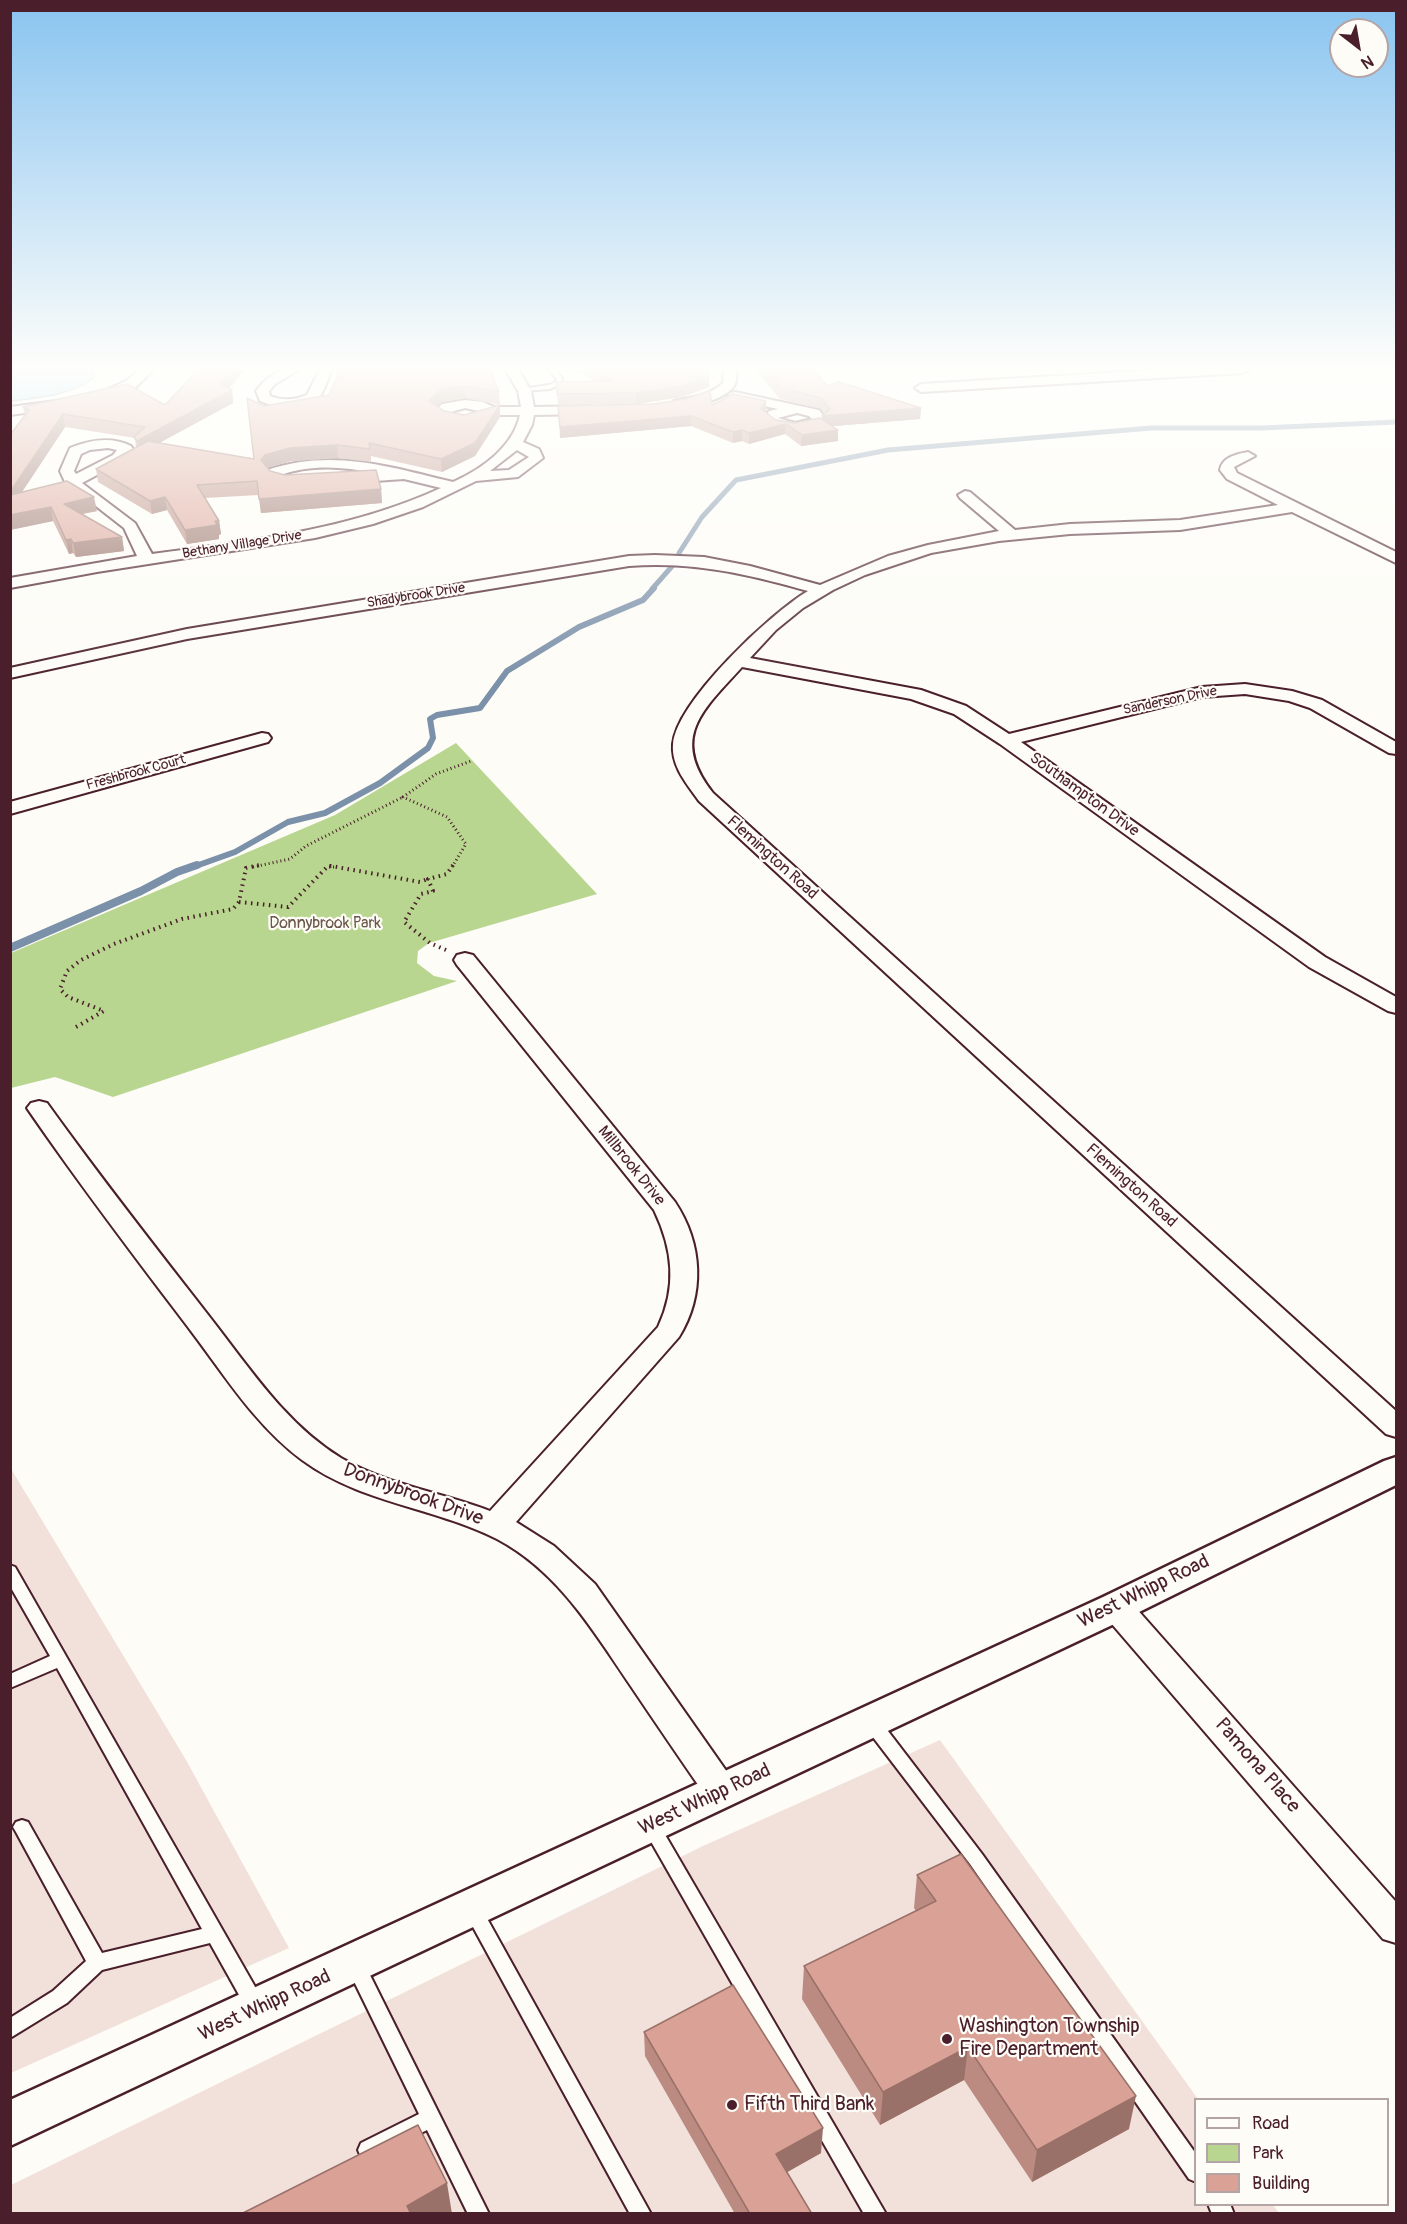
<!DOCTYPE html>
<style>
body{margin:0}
#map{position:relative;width:1407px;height:2224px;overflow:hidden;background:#fdfcf7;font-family:Pangolin,sans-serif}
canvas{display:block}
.frame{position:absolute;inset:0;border:12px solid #4a1f2b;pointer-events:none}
.legend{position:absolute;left:1194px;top:2098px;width:195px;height:108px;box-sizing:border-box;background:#fdfcf7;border:2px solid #b5a4a5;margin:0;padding:8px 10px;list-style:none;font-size:18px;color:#4a1f2b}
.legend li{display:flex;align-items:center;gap:12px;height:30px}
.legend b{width:30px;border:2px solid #b5a4a5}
.north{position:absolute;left:1329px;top:18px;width:60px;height:60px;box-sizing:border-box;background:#fdfcf7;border:2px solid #b5a4a5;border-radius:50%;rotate:149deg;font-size:16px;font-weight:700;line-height:24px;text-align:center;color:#4a1f2b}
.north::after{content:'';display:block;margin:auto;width:21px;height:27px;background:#4a1f2b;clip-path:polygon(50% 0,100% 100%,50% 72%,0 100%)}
</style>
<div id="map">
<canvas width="1407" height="2224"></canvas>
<div class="frame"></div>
<ul class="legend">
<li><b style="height:8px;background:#fdfcf7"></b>Road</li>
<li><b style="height:16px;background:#b8d68f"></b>Park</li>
<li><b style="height:16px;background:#daa296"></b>Building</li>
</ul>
<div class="north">N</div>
</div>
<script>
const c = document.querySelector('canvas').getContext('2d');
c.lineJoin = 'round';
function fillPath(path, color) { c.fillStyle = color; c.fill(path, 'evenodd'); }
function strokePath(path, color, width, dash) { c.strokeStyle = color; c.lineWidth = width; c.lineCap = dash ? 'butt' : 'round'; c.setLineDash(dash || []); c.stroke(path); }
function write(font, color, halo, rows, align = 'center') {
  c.font = font + ' Pangolin,sans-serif'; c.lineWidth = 4.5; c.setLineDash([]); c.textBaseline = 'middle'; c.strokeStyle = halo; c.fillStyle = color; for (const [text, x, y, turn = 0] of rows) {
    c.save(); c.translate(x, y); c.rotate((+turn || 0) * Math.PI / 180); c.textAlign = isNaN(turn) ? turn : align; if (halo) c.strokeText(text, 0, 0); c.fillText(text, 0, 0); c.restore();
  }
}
const built = new Path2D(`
 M10,1467L186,1760L289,1948L11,2073Z
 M940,1740L1198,2099L1196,2100V2204L1273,2205L1279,2213L11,2214V2185L703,1846Z`);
const green = new Path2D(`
 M456,743L597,894L429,943L418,951L417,963L434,976L457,981L113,1097L55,1077L11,1088V953L335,815Z`);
const water = new Path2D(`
 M11,369H93L95,377C73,395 38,398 11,401Z`);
const streamFar2 = new Path2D(`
 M679,553L702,517L736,480L888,450L1151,428H1261L1396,422
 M652,589L674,564`);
const streamFar1 = new Path2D(`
 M193,867L235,852L288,822L325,813L380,783L428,748L433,738L430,719L437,715L480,708L507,671L579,627L643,600L654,588`);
const stream = new Path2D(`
 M10,948L141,891L177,872L197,865`);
const pathFar1 = new Path2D(`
 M253,867L290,859L306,846L403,797
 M329,867H334
 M452,867L466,844L447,817L403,797L436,774L471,761`);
const path = new Path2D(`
 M239,902L288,907L327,867L331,866L420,882L428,879
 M446,950L430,943L404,922L421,894L433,891L428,879L447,874L453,865
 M76,1027L104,1011L68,997L60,989L67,971L81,960L114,944L182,919L233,909L239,902L246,868L260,865`);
const service = new Path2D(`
 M548,369H555L562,378L561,384L550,389L522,391V389L549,385L556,382L557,379Z
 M10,1565L15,1567L262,1999L264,2005L262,2011L255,2014L248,2011L210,1943L102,1970L67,2003L10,2038V2018L53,1991L86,1961L16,1832L13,1827L16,1822L22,1820L28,1822L102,1953L202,1929L57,1668L10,1688V1674L50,1656L10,1586Z
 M872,1716L878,1718L982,1854L1196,2154V2182L1189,2179L970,1864L866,1728L864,1723L866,1718Z
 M651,1819L657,1821L886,2214H864L645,1831L642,1826L645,1821Z
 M473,1902L479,1904L651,2214H630L467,1916L464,1910L467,1904Z
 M355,1957L362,1959L489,2214H468L427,2130L368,2160L361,2157L358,2150L361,2143L419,2114L346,1965L348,1959Z
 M1208,2204H1230L1234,2214H1212Z`);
const minor = new Path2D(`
 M140,369H154L136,387L98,401L91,397L126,381Z
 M284,369H300L275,384L269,391L270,396C283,401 295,400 307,395L320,369H332C328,378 324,393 317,400C303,412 275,408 260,401L256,391C264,380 271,375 284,369Z
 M505,369H518L531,391L534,407L590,406L597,410L590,414L534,415L532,425L523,442L539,449L543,458L518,477L476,481L423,507L373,524L315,538L97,572L10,588V578L137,556L124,528L65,482L60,471L70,448C90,440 111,436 131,446L133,449L123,461L82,483L135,523L152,554C250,541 350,530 441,488L404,479L346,483L339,479L341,476L375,473C343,467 312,464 281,475L305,478L307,481L305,484C290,488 274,486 265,473L267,470C333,448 389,467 453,482C482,469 513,447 520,415H494L485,421L465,425L446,422L432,413L442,404L465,400L483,402L494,407H521L518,391ZM465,408L483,412L465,417L447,413ZM108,448L117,450L113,455L76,474L74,471L81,454L90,450ZM517,450L529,457L509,470L490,471Z
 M724,369H736C736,373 737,380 735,384C730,398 688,410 674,407L672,404L674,401C692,397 709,396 723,383Z
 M1175,369H1249L1243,373L921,392L915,388L921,384Z
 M735,392L819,410L827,420C812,436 777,435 763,419L769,411L778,409L730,399L728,396L730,393ZM797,413L809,416L812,419L795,423L778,418Z
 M56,401L63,405L61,408L10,415V407Z
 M1248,452L1255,456L1234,467L1237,473L1396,552V563L1292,512L1180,530L1070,534L999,541L931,553L865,575L833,590L803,608L776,630L750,658L921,690L966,706L1009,734L1202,687L1245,684L1292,691L1322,700L1396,742V754L1389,753L1310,708L1289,701L1245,694L1202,697L1021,742L1325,957L1396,997V1013L1388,1011L1309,967L1000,744L954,714L911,699L742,667C703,710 669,737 713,793L1396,1411V1437L1386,1434L699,801C687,784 671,766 673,744C677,701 771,613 808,591C748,574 692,561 629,566L187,639L10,678V668L187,629L629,556L655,555L704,557L750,566L820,585L888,556L928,545L999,531L960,498L958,495L965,491L970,492L1015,530L1070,524L1180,520L1278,505L1227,479L1220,470C1222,457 1237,454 1248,452Z
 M262,733L268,734L271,738L268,742L10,814V802Z
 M465,953L473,955L675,1202C703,1244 705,1295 679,1337L516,1522L554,1546L595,1584L734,1782L739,1792L734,1802L722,1806L710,1802C682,1762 655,1722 628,1682C591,1627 557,1571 497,1539C434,1507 360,1503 302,1460C256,1426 225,1376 191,1331C135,1257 79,1184 27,1108L31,1103L39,1101L47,1103C100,1177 156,1248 212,1320C251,1370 286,1424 341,1458C387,1485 441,1492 490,1511L658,1327C677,1287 673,1250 654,1210L457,965L454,960L457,955Z
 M1116,1595L1127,1598L1396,1902V1943L1383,1939L1105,1616L1100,1607L1105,1598Z`);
const tertiary = new Path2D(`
 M1396,1457V1485L1129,1617L10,2146V2100L1103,1597L1384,1461Z`);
const wall = new Path2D(`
 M245,369L229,389L232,390L233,403L159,443L254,459L264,406L490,369L499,392L500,405L465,398L442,402L437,406L444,411L464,415L500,405V417L475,456L442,472L371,456V462L338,458L291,461L267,468L270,471L285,475L381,489L382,503L261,513L259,495L205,498L219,521L221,534L219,535V539L187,544L167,510L152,514L98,482L96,469L136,448L135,438L65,427L22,492L97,511L82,514L122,537L124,551L76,557L73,553L69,554L53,521L10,530L25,415L23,407L165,405Z
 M576,369H708L709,387L682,397L636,404L558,405L556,382L595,381Z
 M755,369H813L827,386L921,408L920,419L833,426L838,441L801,446L785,434L749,444L742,441L733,443L691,426L560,438L558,406L712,405L766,411V412L776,420L795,423L822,419L824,414L821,409L780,399Z
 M917,1875L1129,2129L1032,2182L964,2080L880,2125L802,1999L804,1966L916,1911L914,1908Z
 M644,2032L821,2153L787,2172L812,2214H735L645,2056Z`);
const shadedWall = new Path2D(`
 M233,369H245L224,394L232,390L233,403L139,454L137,441L220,384Z
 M709,376V387L682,397L636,404V393Z
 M464,386L465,398L442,402L430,413L429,401L441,389Z
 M766,401V411L761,419V409Z
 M500,405V417L475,456L442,472L441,459Z
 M921,408L920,419L822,427V416Z
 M63,414L65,427L10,510V492Z
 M691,416V426L560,438V427Z
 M786,424L785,434L749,444V433Z
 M742,430V441L733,443V432Z
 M838,430V441L801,446L802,435Z
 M337,445L338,458L291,461L266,468L261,460L265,455L290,448Z
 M381,489L382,503L261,513L259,499Z
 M94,497L97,511L67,517L64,504Z
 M165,497L167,510L152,514L150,501Z
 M51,507L53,521L10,530V515Z
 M215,521H219L221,534L219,535V539L187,544L185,530Z
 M122,537L124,551L76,557L73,543Z
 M71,539L73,553L69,554L66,540Z
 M968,2047L964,2080L880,2125L883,2092Z
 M1136,2096L1129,2129L1032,2182L1037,2150Z
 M823,2128L821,2153L775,2179L776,2154Z
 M447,2183L452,2214H409L407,2206Z`);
const building = new Path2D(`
 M199,369H233L220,384L232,390L137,441L134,437L145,427L63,414L10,492V435L29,410L23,407L127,384L165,405Z
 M340,369H490L499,392L464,386L441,389L429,401L444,411L464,415L500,405L475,443L441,459L369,443L370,449L337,445L290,448L265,455L261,460L270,471L285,475L376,470L381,489L259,499L257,481L197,485L219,521H215L217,525L185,530L165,497L150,501L96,469L148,441L254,459L247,398L264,406L329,395Z
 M593,369H708L709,376L682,386L636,393L557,394L556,382L612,381Z
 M764,369H813L827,386L839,382L921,408L822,416L830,409L821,398L781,388Z
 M710,391L712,405L733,394L766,401L761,409L776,420L795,423L820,418L838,430L802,435L786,424L749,433L742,430L733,432L691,416L560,427L558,406L653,404L686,399Z
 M67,481L94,497L64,504L122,537L73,543L71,539L66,540L51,507L10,515V495Z
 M961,1854L1136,2096L1037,2150L968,2047L883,2092L804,1966L936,1901L917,1875Z
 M733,1985L823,2128L776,2154L812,2214H750L644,2032Z
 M418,2125L447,2183L407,2206L411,2214H241Z`);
const markers = [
 [947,2039,6,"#4a1f2b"],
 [732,2105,6,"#4a1f2b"]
];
const farStreetnames = [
 ["Bethany Village Drive",242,545,-9],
 ["Shadybrook Drive",416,596,-9],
 ["Sanderson Drive",1170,701,-12],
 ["Freshbrook Court",136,773,-15]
];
const streetNames = [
 ["Southampton Drive",1084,795,36],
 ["Flemington Road",772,858,42],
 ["Millbrook Drive",631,1166,51],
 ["Flemington Road",1131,1186,42]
];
const parkNames = [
 ["Donnybrook Park",325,924]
];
const nearStreetnames = [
 ["Donnybrook Drive",413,1495,20],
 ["West Whipp Road",1144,1592,-26],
 ["Pamona Place",1257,1766,49],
 ["West Whipp Road",705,1800,-25],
 ["West Whipp Road",265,2006,-25]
];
const nearPoinames = [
 ["Washington Township",959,2027],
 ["Fire Department",959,2050],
 ["Fifth Third Bank",744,2105]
];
fillPath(built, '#f2e1da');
fillPath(green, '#b8d68f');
fillPath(water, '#9bdbfd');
strokePath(water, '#7b90a9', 1.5);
strokePath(streamFar2, '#7b90a9', 5);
strokePath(streamFar1, '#7b90a9', 6);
strokePath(stream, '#7b90a9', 8);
strokePath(service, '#4a1f2b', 4);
strokePath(minor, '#4a1f2b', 4);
strokePath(tertiary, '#4a1f2b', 5);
strokePath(pathFar1, '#4a1f2b', 3, [1, 3]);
strokePath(path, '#4a1f2b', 4, [1.5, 4.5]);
fillPath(service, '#fdfcf7');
fillPath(minor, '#fdfcf7');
fillPath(tertiary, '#fdfcf7');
fillPath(wall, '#bb8b81');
fillPath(shadedWall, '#997169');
fillPath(building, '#daa296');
strokePath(building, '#997169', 1.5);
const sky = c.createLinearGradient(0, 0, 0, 681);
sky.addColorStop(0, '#89c4f0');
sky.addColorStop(0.54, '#fefefb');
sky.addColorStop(1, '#fefefb00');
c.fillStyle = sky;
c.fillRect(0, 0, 1407, 681);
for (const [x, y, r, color] of markers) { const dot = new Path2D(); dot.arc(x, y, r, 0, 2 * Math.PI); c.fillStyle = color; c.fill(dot); strokePath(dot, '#fdfcf7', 2); }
write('14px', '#4a1f2b', '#fdfcf7', farStreetnames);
write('16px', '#4a1f2b', '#fdfcf7', streetNames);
write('16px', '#6b5649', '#fdfcf7', parkNames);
write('20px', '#4a1f2b', '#fdfcf7', nearStreetnames);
write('20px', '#4a1f2b', '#fdfcf7', nearPoinames, 'left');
</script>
